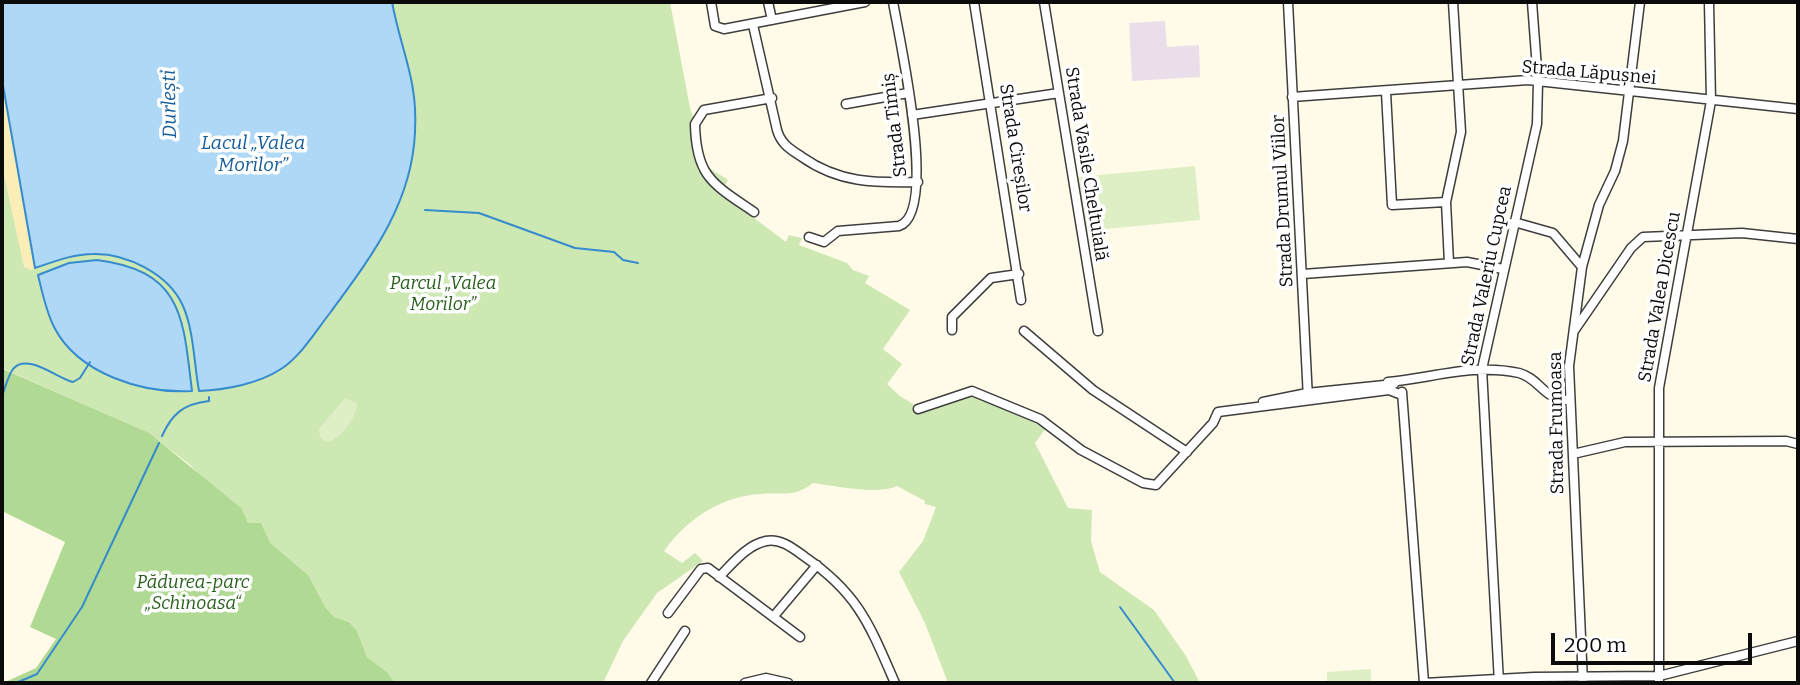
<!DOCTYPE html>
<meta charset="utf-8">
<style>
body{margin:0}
#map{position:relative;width:1800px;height:685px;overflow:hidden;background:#fffbe8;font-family:Bitter,serif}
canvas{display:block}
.frame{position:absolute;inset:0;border:4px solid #0b0b0b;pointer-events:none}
.scale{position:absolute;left:1551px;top:633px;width:201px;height:32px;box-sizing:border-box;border:4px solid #0b0b0b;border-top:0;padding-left:9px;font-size:21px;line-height:24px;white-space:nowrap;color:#0b0b0b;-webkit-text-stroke:5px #fff;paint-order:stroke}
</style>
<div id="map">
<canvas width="1800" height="685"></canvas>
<div class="frame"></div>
<div class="scale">200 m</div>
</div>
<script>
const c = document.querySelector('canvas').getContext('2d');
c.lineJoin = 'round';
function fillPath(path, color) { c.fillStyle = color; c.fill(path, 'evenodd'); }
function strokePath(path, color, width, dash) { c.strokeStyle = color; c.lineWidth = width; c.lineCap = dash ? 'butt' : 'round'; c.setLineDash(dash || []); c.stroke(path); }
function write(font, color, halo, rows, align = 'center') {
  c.font = font + ' Bitter,serif'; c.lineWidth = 7; c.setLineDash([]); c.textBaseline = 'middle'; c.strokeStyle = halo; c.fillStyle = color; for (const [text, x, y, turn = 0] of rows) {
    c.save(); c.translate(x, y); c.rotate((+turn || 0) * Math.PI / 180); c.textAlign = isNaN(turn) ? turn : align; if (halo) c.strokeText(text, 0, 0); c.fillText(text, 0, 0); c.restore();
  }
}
const industrial = new Path2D(`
 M1165,21L1167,47L1199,45L1200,77L1132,81L1129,23Z`);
const green = new Path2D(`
 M2,2H670L690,108L700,136L706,166L728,180L724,187L760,212L754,218L786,242L789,235L802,238L799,245L847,263L853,270L869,276L865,283L910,310L883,349L902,364L887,384L900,396L923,410L946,405L968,393L1046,428L1035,443L1068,508L1092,510L1091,541L1100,572L1154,610L1186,656L1200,683H948L925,623L899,572L923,541L936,507L925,504V501L897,486C879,495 834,486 813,483C793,498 785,492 761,494C721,496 687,519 664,551L682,563L695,553L703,561L657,593L623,641L603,683H395L387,672L367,657L357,631L349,622L334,617L326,608L308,575L269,543L261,523L248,524L189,464L148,433L2,368Z`);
const forest = new Path2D(`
 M3,369L149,433L241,508L248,523H261L270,543L308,575L326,608L334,617L349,622L357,631L367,657L387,672L395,683H3L36,668L56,639L30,627L65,542L2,511Z`);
const sand = new Path2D(`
 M2,80L35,268L31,270L24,267L2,166Z`);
const pitch = new Path2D(`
 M1195,166L1200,220L1084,231L1079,177Z
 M345,398L357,403C358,416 340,440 327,442L320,437L319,429Z
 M1371,669V683H1327V672Z`);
const water = new Path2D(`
 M2,2H392C401,51 418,79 415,132C412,204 371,257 330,313C315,332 301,356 281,369C258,384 225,390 199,391C194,364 194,331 183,306C169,274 126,253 93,254C73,254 53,262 35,268L2,80Z
 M97,260C184,271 183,319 192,391C143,394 78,374 54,327C46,311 42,292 38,275L69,263Z`);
const stream = new Path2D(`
 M425,210L479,213L575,248L614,252L623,260L638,263
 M2,396C5,388 8,376 13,369C27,352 58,379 73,382L80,378L90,362
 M162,436C172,414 183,404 209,401V397
 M1120,607L1175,683
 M16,683L37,674L82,607L159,443`);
const minor = new Path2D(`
 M711,2L715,26L724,29L865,2
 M768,2L772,20
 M974,2L1021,300
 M1044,2L1098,331
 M1288,2L1308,399
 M753,25L777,130C781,144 790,149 802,157C839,183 874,183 918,182
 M1386,92L1392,205L1446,202
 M1292,97L1528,80L1798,109
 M846,104L908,93
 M912,115L1059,93
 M754,212C713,184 696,177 695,124L704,110L772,98
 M1514,222L1553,233L1582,267
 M809,237L824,242L838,231L899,226C939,213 899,37 893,2
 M1449,263L1446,202L1461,132L1453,2
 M1303,274L1467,262L1503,269
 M952,330V317L991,278L1019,274
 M1024,331L1093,390L1187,452
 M1574,331L1631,248L1643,237L1742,233L1798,239
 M1388,382C1432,378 1475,363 1519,373C1539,378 1545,401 1569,400
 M1402,392L1424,683
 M1263,402L1307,393L1394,384
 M918,409L972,391L1040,419L1081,450L1143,483L1156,485L1213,423L1218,412L1389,390L1402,395
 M1573,454L1625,442L1786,441L1798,444
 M719,577C733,563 747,545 766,541C781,538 794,549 805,557C859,594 870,626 895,683
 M668,613L701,569L708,568L800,637
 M774,616L817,565
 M651,683L685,631
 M745,683L766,678L788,683
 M1424,683L1534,677L1659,676L1798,641
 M1499,683L1482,369L1537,124L1538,82L1532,2
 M1583,683L1569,366L1582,267L1599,205L1615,171L1623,141L1640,2
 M1659,683V388L1711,101L1709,2`);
const streetNames = [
 ["Strada Lăpușnei",1589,73,5],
 ["Strada Timiș",895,125,-97],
 ["Strada Cireșilor",1015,148,81],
 ["Strada Vasile Cheltuială",1086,164,81],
 ["Strada Drumul Viilor",1283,201,-93],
 ["Strada Valeriu Cupcea",1487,276,-78],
 ["Strada Valea Dicescu",1660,297,-80],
 ["Strada Frumoasa",1557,423,-91]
];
const parkNames = [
 ["Parcul „Valea",443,284],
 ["Morilor”",443,305],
 ["Pădurea-parc",193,583],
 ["„Schinoasa“",193,604]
];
const waterNames = [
 ["Durlești",170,104,-91],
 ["Lacul „Valea",253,144],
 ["Morilor”",253,166]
];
fillPath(industrial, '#e9deea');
fillPath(green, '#cde8b3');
fillPath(forest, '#b0d993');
fillPath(sand, '#faedb5');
fillPath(pitch, '#dfefc5');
fillPath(water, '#aed8f6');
strokePath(water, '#358bcd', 2);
strokePath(stream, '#358bcd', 2);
strokePath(minor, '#3e3e3e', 11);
strokePath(minor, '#fff', 8);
write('18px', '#0b0b0b', '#fff', streetNames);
write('italic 18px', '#28611c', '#fff', parkNames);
write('italic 19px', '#155c9b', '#fff', waterNames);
</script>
